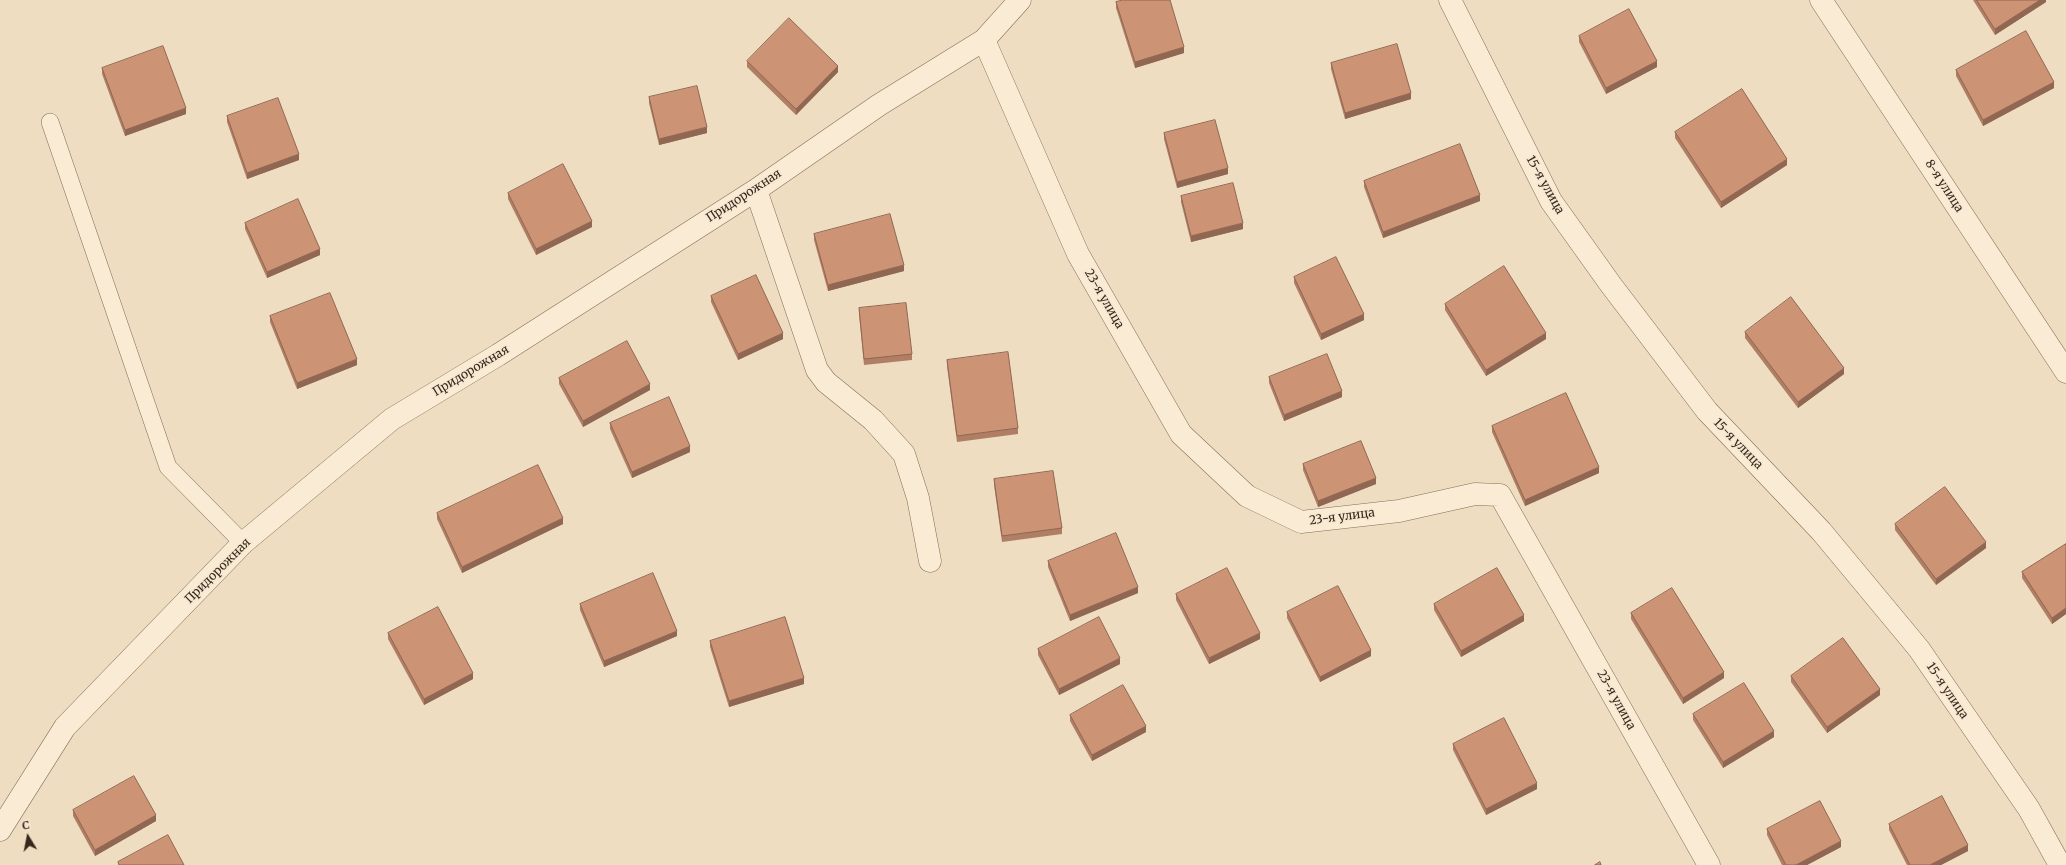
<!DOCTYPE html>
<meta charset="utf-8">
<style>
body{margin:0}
#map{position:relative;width:2066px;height:865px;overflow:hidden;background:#eeddc0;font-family:Merriweather,serif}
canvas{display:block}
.north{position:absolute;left:8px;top:817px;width:40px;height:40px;-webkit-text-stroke:3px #f6e8d0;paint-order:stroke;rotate:350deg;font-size:11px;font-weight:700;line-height:16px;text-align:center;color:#37271d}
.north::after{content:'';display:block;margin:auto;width:14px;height:18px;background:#37271d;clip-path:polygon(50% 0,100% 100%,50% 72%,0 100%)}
</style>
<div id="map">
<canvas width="2066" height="865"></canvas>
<div class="north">С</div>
</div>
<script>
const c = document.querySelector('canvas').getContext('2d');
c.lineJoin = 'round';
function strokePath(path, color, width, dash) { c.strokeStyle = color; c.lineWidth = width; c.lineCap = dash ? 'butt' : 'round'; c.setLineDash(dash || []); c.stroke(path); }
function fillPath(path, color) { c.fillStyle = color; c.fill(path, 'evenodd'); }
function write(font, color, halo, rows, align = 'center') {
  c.font = font + ' Merriweather,serif'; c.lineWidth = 3; c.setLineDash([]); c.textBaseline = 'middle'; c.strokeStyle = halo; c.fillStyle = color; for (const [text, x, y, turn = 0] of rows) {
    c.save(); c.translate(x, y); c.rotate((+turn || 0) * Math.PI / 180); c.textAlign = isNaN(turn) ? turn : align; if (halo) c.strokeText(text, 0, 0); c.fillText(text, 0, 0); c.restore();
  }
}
const lane = new Path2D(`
 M50,122L168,467L243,543`);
const street = new Path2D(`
 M1450,0L1551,201L1611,285L1707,411L1821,531L1919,649L2029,809L2060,865
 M1821,0L2066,372
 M984,40L1078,254L1181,434L1247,496L1301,522L1399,511L1475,494L1500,495L1709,865
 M756,190L817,370L826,382L873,420L904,454L918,498L930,561
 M0,830L65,727L243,543L392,419L498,355L756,190L879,105L984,40L1020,0`);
const wall = new Path2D(`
 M1973,0H2046V2L1995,35Z
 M1116,2L1184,53L1135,68L1116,8Z
 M1579,36L1657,67L1606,94L1579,42Z
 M747,61L838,72L796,115L747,67Z
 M1331,63L1411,99L1345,119L1331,69Z
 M102,68L186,114L125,136L102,74Z
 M1956,70L2054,88L1983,126L1956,76Z
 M649,97L707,133L659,145L649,103Z
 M227,116L299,160L247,179L227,122Z
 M1675,132L1787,165L1721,208L1675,138Z
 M1164,133L1228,174L1177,188L1164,139Z
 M1364,181L1480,201L1383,238L1364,187Z
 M508,193L592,227L536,255L508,199Z
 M1181,196L1243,229L1191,242L1181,202Z
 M245,223L320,255L267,278L245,229Z
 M814,234L904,271L828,291L814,240Z
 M1294,277L1364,320L1321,340L1294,283Z
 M711,296L783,339L738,360L711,302Z
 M1445,304L1546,339L1486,376L1445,310Z
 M859,308L912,354V360L864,365L859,314Z
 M270,316L357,365L297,389L270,322Z
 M1745,332L1844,374L1798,408L1745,338Z
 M947,360L1018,428V434L957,442L947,366Z
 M1269,377L1342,397L1284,421L1269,383Z
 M559,378L650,390L583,427L559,384Z
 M610,423L690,452L632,478L610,429Z
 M1492,426L1599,473L1525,506L1492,432Z
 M1303,464L1376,484L1318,507L1303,470Z
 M994,479L1062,528V534L1002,542L994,485Z
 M437,513L563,524L462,573L437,519Z
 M1895,524L1986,548L1936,585L1895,530Z
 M2066,544V614L2052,624L2022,578V572Z
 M1048,561L1138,593L1070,621L1048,567Z
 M1176,594L1260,639L1209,664L1176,600Z
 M580,604L677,636L604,667L580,610Z
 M1434,604L1524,621L1461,657L1434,610Z
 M1287,612L1371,656L1320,682L1287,618Z
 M1631,613L1724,678L1683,704L1631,619Z
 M388,633L473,679L424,705L388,639Z
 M710,641L804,684L729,707L710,647Z
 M1038,649L1120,664L1059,695L1038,655Z
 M1791,676L1880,695L1827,733L1791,682Z
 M1693,714L1774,737L1723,768L1693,720Z
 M1070,715L1146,732L1092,761L1070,721Z
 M1453,744L1537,789L1486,815L1453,750Z
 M73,810L156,821L95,856L73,816Z
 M1889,824L1968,851L1941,865H1907L1889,830Z
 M1767,829L1841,847L1807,865H1782L1767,835Z`);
const shadedWall = new Path2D(`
 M2040,0H2046V2L1995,35V29Z
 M1184,47V53L1135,68V62Z
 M1657,61V67L1606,94V88Z
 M838,66V72L796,115V109Z
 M2054,82V88L1983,126V120Z
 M1411,93V99L1345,119V113Z
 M186,108V114L125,136V130Z
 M707,127V133L659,145V139Z
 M299,154V160L247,179V173Z
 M1787,159V165L1721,208V202Z
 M1228,168V174L1177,188V182Z
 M1480,195V201L1383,238V232Z
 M592,221V227L536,255V249Z
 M1243,223V229L1191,242V236Z
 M320,249V255L267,278V272Z
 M904,265V271L828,291V285Z
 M1364,314V320L1321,340V334Z
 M783,333V339L738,360V354Z
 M1546,333V339L1486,376V370Z
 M357,359V365L297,389V383Z
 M1844,368V374L1798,408V402Z
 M650,384V390L583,427V421Z
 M1342,391V397L1284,421V415Z
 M690,446V452L632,478V472Z
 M1599,467V473L1525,506V500Z
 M1376,478V484L1318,507V501Z
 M563,518V524L462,573V567Z
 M1986,542V548L1936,585V579Z
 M1138,587V593L1070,621V615Z
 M2066,608V614L2052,624V618Z
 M1524,615V621L1461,657V651Z
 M677,631V636L604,667V661Z
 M1260,633V639L1209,664V658Z
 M1371,650V656L1320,682V677Z
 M1120,658V664L1059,695V689Z
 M1724,672V678L1683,704V698Z
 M473,673V679L424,705V699Z
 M804,678V684L729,707V701Z
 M1880,689V695L1827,733V727Z
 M1146,726V732L1092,761V755Z
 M1774,731V737L1723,768V762Z
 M1537,783V789L1486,815V809Z
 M156,815V821L95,856V850Z
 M1841,841V847L1807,865H1796Z
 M1968,845V851L1941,865H1930Z`);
const building = new Path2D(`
 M1123,0H1170L1184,47L1135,62L1116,2Z
 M1977,0H2040L1995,29Z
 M1629,9L1657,61L1606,88L1579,36Z
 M789,18L838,66L796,109L747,61Z
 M2026,31L2054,82L1983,120L1956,70Z
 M1397,44L1411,93L1345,113L1331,63Z
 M163,46L186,108L125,130L102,68Z
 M697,86L707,127L659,139L649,97Z
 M1742,89L1787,159L1721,202L1675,132Z
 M278,98L299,154L247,173L227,116Z
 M1215,120L1228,168L1177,182L1164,133Z
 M1460,144L1480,195L1383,232L1364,181Z
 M563,164L592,221L536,249L508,193Z
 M1233,183L1243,223L1191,236L1181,196Z
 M298,199L320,249L267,272L245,223Z
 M890,214L904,265L828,285L814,234Z
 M1336,257L1364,314L1321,334L1294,277Z
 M1504,266L1546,333L1486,370L1445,304Z
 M756,275L783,333L738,354L711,296Z
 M330,293L357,359L297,383L270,316Z
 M1791,297L1844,368L1798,402L1745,332Z
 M906,303L912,354L864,359L859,308Z
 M627,341L650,384L583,421L559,378Z
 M1008,352L1018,428L957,436L947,360Z
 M1327,354L1342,391L1284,415L1269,377Z
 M1566,393L1599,467L1525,500L1492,426Z
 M669,397L690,446L632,472L610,423Z
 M1361,441L1376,478L1318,501L1303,464Z
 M538,465L563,518L462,567L437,513Z
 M1053,471L1062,528L1002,536L994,479Z
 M1945,487L1986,542L1936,579L1895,524Z
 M1116,533L1138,587L1070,615L1048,561Z
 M2066,544V608L2052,618L2022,572Z
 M1227,568L1260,633L1209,658L1176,594Z
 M1497,568L1524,615L1461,651L1434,604Z
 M653,573L677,631L604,661L580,604Z
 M1338,586L1371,650L1320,677L1287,612Z
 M1672,588L1724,672L1683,698L1631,613Z
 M438,607L473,673L424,699L388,633Z
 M785,617L804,678L729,701L710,641Z
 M1099,617L1120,658L1059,689L1038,649Z
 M1843,638L1880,689L1827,727L1791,676Z
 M1744,683L1774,731L1723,762L1693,714Z
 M1123,685L1146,726L1092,755L1070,715Z
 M1504,718L1537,783L1486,809L1453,744Z
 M134,776L156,815L95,850L73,810Z
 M1942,796L1968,845L1930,865H1910L1889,824Z
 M1820,801L1841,841L1796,865H1786L1767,829Z
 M168,835L184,865H119L118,862Z
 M1600,862L1601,865H1595Z`);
const streetNames = [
 ["15-я улица",1545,185,61],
 ["8-я улица",1944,186,57],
 ["Придорожная",744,196,-33],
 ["23-я улица",1104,299,60],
 ["Придорожная",471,371,-31],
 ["15-я улица",1738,444,46],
 ["23-я улица",1342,517,-7],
 ["Придорожная",218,571,-45],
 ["15-я улица",1947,691,56],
 ["23-я улица",1616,700,61]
];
strokePath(lane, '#886d58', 18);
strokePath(street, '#886d58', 23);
strokePath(lane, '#f9ebd4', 17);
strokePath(street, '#f9ebd4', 22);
fillPath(wall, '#b07e65');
fillPath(shadedWall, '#906752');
fillPath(building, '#cd9375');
strokePath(building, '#906752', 1);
write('12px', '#37271d', '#f6e8d0', streetNames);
</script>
